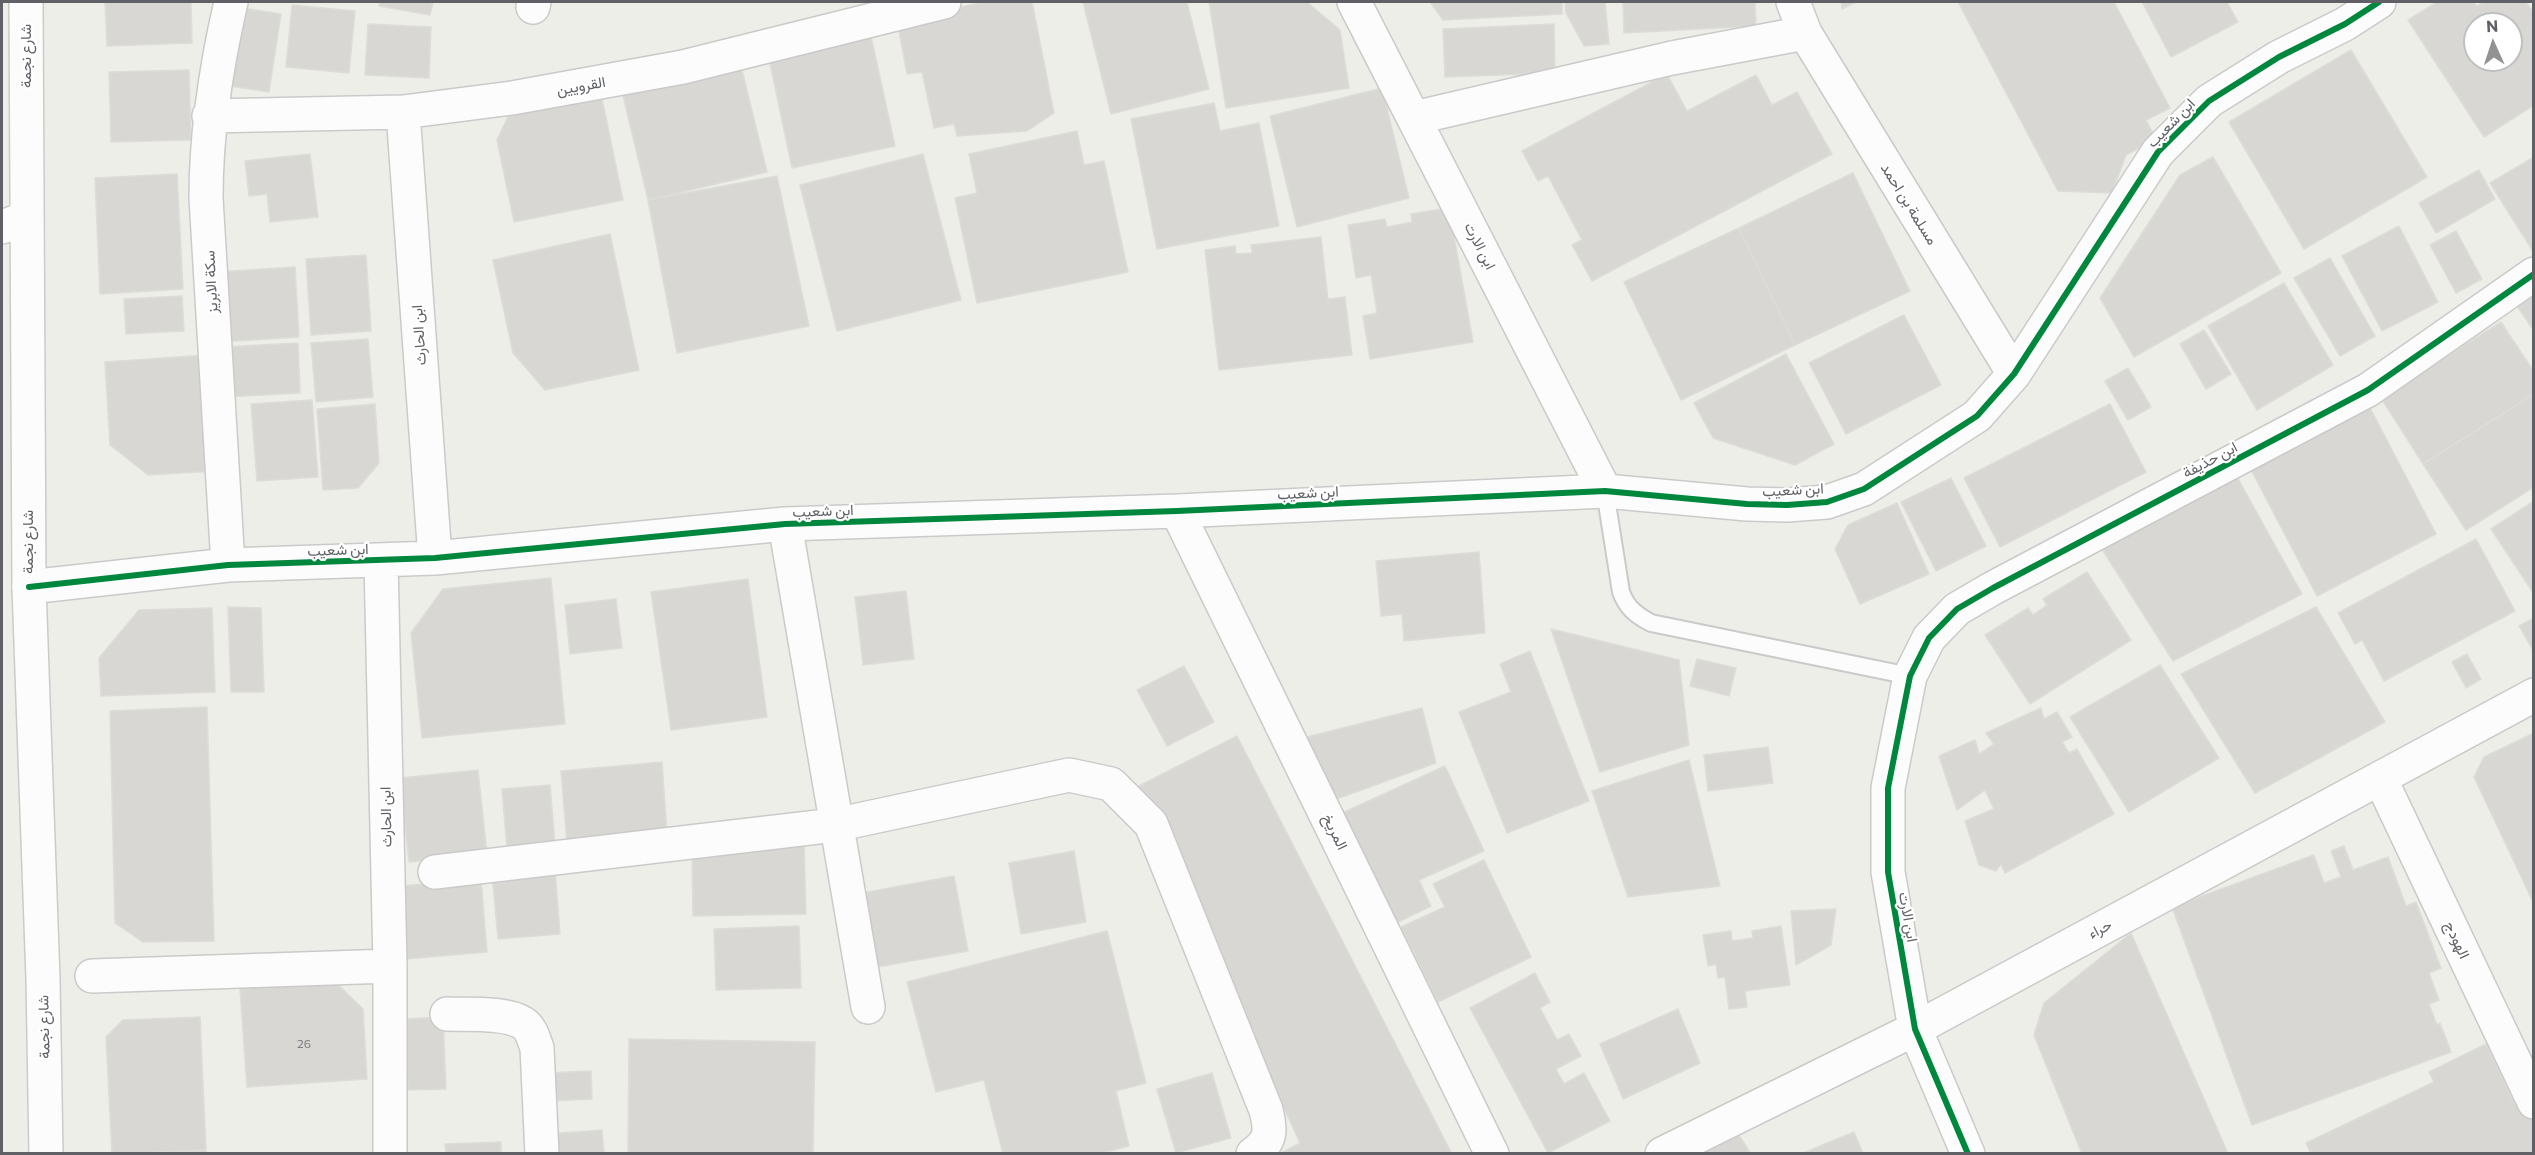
<!DOCTYPE html>
<meta charset="utf-8">
<style>
body{margin:0}
#map{position:relative;width:2535px;height:1155px;overflow:hidden;background:#eeeee9;font-family:Commissioner,sans-serif}
canvas{display:block}
.frame{position:absolute;inset:0;border:3px solid #5f6166;pointer-events:none}
.north{position:absolute;left:2463px;top:12px;width:60px;height:60px;box-sizing:border-box;background:#fff;border:2px solid #bfc0c2;border-radius:50%;rotate:357deg;font-size:16px;font-weight:700;line-height:24px;text-align:center;color:#5f6166}
.north::after{content:'';display:block;margin:auto;width:21px;height:27px;background:#919294;clip-path:polygon(50% 0,100% 100%,50% 72%,0 100%)}
</style>
<div id="map">
<canvas width="2535" height="1155"></canvas>
<div class="frame"></div>
<div class="north">N</div>
</div>
<script>
const c = document.querySelector('canvas').getContext('2d');
c.lineJoin = 'round';
function fillPath(path, color) { c.fillStyle = color; c.fill(path, 'evenodd'); }
function strokePath(path, color, width, dash) { c.strokeStyle = color; c.lineWidth = width; c.lineCap = dash ? 'butt' : 'round'; c.setLineDash(dash || []); c.stroke(path); }
function write(font, color, halo, rows, align = 'center') {
  c.font = font + ' Commissioner,Vazirmatn,sans-serif'; c.lineWidth = 4.5; c.setLineDash([]); c.textBaseline = 'middle'; c.strokeStyle = halo; c.fillStyle = color; for (const [text, x, y, turn = 0] of rows) {
    c.save(); c.translate(x, y); c.rotate((+turn || 0) * Math.PI / 180); c.textAlign = isNaN(turn) ? turn : align; if (halo) c.strokeText(text, 0, 0); c.fillText(text, 0, 0); c.restore();
  }
}
const building = new Path2D(`
 M105,2H191L192,43L107,46Z
 M380,2H433L430,15L379,6Z
 M985,2H1032L1054,113L1027,131L957,136L954,124L934,128L922,72L907,74L897,20Z
 M1083,2H1187L1209,89L1111,114Z
 M1209,2H1307L1340,30L1349,88L1226,108Z
 M1430,2H1562V14L1443,20Z
 M1565,2H1605L1609,44L1584,46L1566,13Z
 M1623,2H1755L1756,26L1624,33Z
 M1841,2H1856L1842,9Z
 M1958,2H2114L2170,108L2146,120L2156,139L2126,155L2112,193L2058,191Z
 M2142,2H2227L2238,22L2171,57Z
 M2437,2H2473L2477,6L2484,2H2526L2534,13V105L2484,137L2408,20ZM2475,24H2511V60H2475Z
 M292,5L355,11L349,73L286,67Z
 M242,8L281,14L269,92L230,86Z
 M368,24L431,27L429,78L365,75Z
 M1554,24L1555,73L1445,77L1443,29Z
 M869,27L895,146L792,168L767,49Z
 M2351,50L2427,177L2304,249L2229,122Z
 M739,58L767,172L648,200L621,87Z
 M189,70L191,140L111,142L109,72Z
 M1667,74L1687,111L1756,75L1772,105L1797,92L1832,154L1592,281L1572,245L1582,240L1548,176L1538,181L1522,151Z
 M1382,88L1409,198L1297,227L1270,116Z
 M600,89L623,200L514,222L497,140L513,106Z
 M1214,103L1220,131L1259,123L1279,226L1157,249L1131,119Z
 M1077,131L1084,165L1104,161L1128,272L977,303L955,198L977,193L969,154Z
 M310,154L318,217L270,222L267,194L249,196L245,161Z
 M923,154L961,300L837,331L800,185Z
 M2213,157L2281,273L2134,357L2100,298L2180,175Z
 M2534,157V253L2490,183Z
 M2479,170L2495,199L2436,233L2419,203Z
 M1853,173L1910,291L1795,345L1739,228Z
 M177,174L183,289L100,294L95,178Z
 M777,176L809,326L677,353L648,200Z
 M1449,208L1473,342L1370,359L1363,316L1377,313L1371,275L1356,278L1348,225L1385,219L1387,227L1412,222L1411,214Z
 M2399,226L2438,302L2382,331L2342,256Z
 M1739,228L1795,345L1681,400L1624,282Z
 M2456,231L2482,279L2456,293L2430,245Z
 M610,234L639,370L545,390L513,353L493,260Z
 M1321,237L1328,299L1345,297L1352,355L1219,370L1205,250L1235,246L1236,254L1252,253L1251,245Z
 M366,255L371,331L311,335L306,259Z
 M2330,258L2375,336L2340,356L2294,278Z
 M295,267L299,337L221,342L217,272Z
 M2284,283L2333,365L2257,410L2208,326Z
 M182,296L184,331L126,334L124,299Z
 M2534,296V331L2517,306Z
 M1904,315L1941,385L1846,434L1809,363Z
 M2501,322L2534,372V394L2423,464L2381,398Z
 M2204,330L2231,374L2206,389L2180,344Z
 M368,339L373,397L316,402L311,343Z
 M298,343L300,393L225,397L223,347Z
 M1786,354L1834,444L1795,465L1713,438L1694,403Z
 M207,355L214,471L148,475L110,445L105,362Z
 M2128,368L2151,407L2128,420L2105,381Z
 M2534,394V487L2466,530L2423,464Z
 M312,400L318,477L257,481L251,404Z
 M375,404L379,463L358,488L323,490L317,409Z
 M2110,404L2146,472L2000,547L1964,478Z
 M2368,404L2436,534L2317,596L2249,466Z
 M2236,475L2302,594L2173,661L2098,543Z
 M1951,478L1986,546L1936,571L1901,502Z
 M2534,501V594L2491,529Z
 M1897,503L1929,574L1860,604L1835,549L1848,525Z
 M2476,539L2515,611L2384,681L2362,640L2355,644L2338,613Z
 M1479,552L1485,633L1404,641L1402,614L1381,616L1376,561Z
 M2087,572L2131,640L2030,704L1985,635L2028,608L2033,615L2047,605L2043,599Z
 M551,578L565,724L422,738L411,633L443,589Z
 M748,579L767,717L671,730L651,592Z
 M906,591L914,659L863,665L855,597Z
 M616,599L622,648L570,654L565,605Z
 M228,607L261,608L264,692H231Z
 M2316,607L2385,722L2255,793L2181,674Z
 M212,608L215,692L101,696L99,658L139,610Z
 M2534,618V652L2519,626Z
 M1551,629L1679,660L1689,745L1600,772Z
 M1530,651L1589,801L1507,833L1459,712L1511,692L1500,664Z
 M2467,654L2481,679L2466,688L2452,662Z
 M1697,659L1736,668L1729,696L1690,686Z
 M2160,665L2219,758L2129,812L2070,717Z
 M1184,666L1214,722L1167,746L1137,690Z
 M207,707L214,941L143,942L115,923L110,711Z
 M1422,708L1436,763L1328,802L1303,738Z
 M2041,708L2044,719L2057,712L2072,737L2062,742L2069,753L2077,749L2114,814L2005,873L2001,864L1996,871L1979,865L1965,821L1994,809L1985,790L1957,810L1939,756L1975,740L1979,754L1994,744L1986,733Z
 M2534,733V904L2474,777L2484,757Z
 M1237,736L1452,1154H1279L1300,1143L1158,833L1135,788Z
 M1768,747L1773,783L1708,791L1704,755Z
 M1689,760L1720,886L1628,897L1592,791Z
 M662,762L667,834L567,843L561,771Z
 M1445,766L1484,851L1419,880L1431,906L1392,925L1340,814Z
 M478,770L487,854L409,862L400,778Z
 M550,785L555,844L507,848L502,789Z
 M804,844L806,914L693,916L692,847Z
 M2344,846L2353,870L2388,857L2406,906L2416,902L2441,968L2429,973L2439,1000L2429,1004L2437,1025L2440,1023L2451,1052L2252,1125L2172,907L2314,855L2324,883L2341,877L2331,851Z
 M1074,851L1086,922L1021,934L1009,863Z
 M1484,860L1531,957L1438,1002L1401,927L1445,907L1433,884Z
 M555,869L560,934L498,939L492,873Z
 M954,876L968,951L871,968L857,894Z
 M481,879L487,952L406,959L400,886Z
 M1836,909L1831,945L1796,965L1791,911Z
 M799,926L801,988L716,990L714,929Z
 M1781,926L1790,985L1745,991L1747,1007L1729,1009L1725,977L1718,978L1716,964L1708,966L1703,935L1731,931L1732,941L1753,938L1752,931Z
 M1107,931L1146,1083L1116,1091L1129,1146L1098,1154H1003L984,1080L936,1092L907,982Z
 M2131,933L2227,1151L2222,1154H2082L2034,1035L2044,1003Z
 M322,969L363,1009L367,1079L247,1087L239,975Z
 M1535,973L1550,1002L1540,1008L1557,1040L1569,1034L1581,1056L1556,1069L1564,1084L1584,1073L1610,1121L1548,1153L1470,1008Z
 M1678,1009L1700,1063L1623,1099L1600,1044Z
 M200,1017L206,1150L112,1154L106,1037L123,1020Z
 M443,1017L446,1089L408,1090L405,1019Z
 M629,1039L815,1042L813,1154H628Z
 M2486,1044L2514,1103L2526,1097L2534,1113V1154H2311L2306,1143L2434,1082L2429,1072Z
 M591,1071L592,1099L547,1101L546,1073Z
 M1212,1073L1231,1138L1176,1153L1157,1089Z
 M1733,1126L1751,1154H1695Z
 M602,1130L604,1154H549L548,1134Z
 M1854,1132L1863,1154H1801Z
 M501,1142V1154H446L445,1144Z
 M206,1150V1154H139Z`);
const lane = new Path2D(`
 M1605,491L1621,592C1627,608 1636,615 1651,623L1910,676`);
const street = new Path2D(`
 M1354,2L1605,491
 M1793,2L1805,33L2014,374
 M533,7L534,2
 M403,112L435,558
 M209,116L403,112L512,98L683,67L944,2
 M1414,118L1672,58L1805,33
 M2,227L26,218
 M1177,511L1492,1154
 M785,524L868,1007
 M381,560L390,966V1154
 M228,565L206,198C206,130 216,67 231,2
 M29,587L228,565L435,558L785,524L1177,511L1605,491L1747,504L1787,505L1827,502L1864,489L1977,416L2014,374L2158,152L2209,101L2279,57L2345,24L2379,2
 M2380,778L2534,1102
 M435,872L835,825L1069,775L1111,784L1151,824L1266,1110C1271,1130 1272,1141 1253,1154
 M92,976L390,966
 M447,1014C468,1015 505,1012 523,1023C531,1028 534,1040 537,1048L542,1154
 M1662,1154L1915,1029L2534,695
 M1968,1154L1915,1029L1888,872V788L1910,676L1929,638L1957,609L1993,588L2368,390L2534,274`);
const secondary = new Path2D(`
 M26,2L29,587L43,979L46,1154`);
const cycleway = new Path2D(`
 M29,587L228,565L435,558L785,524L1177,511L1605,491L1747,504L1787,505L1827,502L1864,489L1977,416L2014,374L2158,152L2209,101L2279,57L2345,24L2379,2
 M1968,1154L1915,1029L1888,872V788L1910,676L1929,638L1957,609L1993,588L2368,390L2534,274`);
const numberNames = [
 ["26",304,1044]
];
const streetNames = [
 ["شارع نجمة",26,56,-90],
 ["القرويين",581,86,-10],
 ["ابن شعيب",2171,123,-46],
 ["مسلمة بن احمد",1909,204,58],
 ["ابن الارت",1480,246,63],
 ["سكة الابريز",211,282,-93],
 ["ابن الحارث",419,335,-94],
 ["ابن حذيفة",2210,460,-28],
 ["ابن شعيب",1793,490,-3],
 ["ابن شعيب",1308,493,-3],
 ["ابن شعيب",823,511,-2],
 ["شارع نجمة",28,542,-90],
 ["ابن شعيب",338,550,-2],
 ["ابن الحارث",386,817,-91],
 ["المريخ",1335,832,64],
 ["ابن الارت",1908,917,80],
 ["حراء",2100,929,-28],
 ["الهودج",2457,940,65],
 ["شارع نجمة",44,1027,-91]
];
fillPath(building, '#d8d7d4');
strokePath(building, '#ddddd8', 1.5);
strokePath(lane, '#cacaca', 20);
strokePath(street, '#cacaca', 36);
strokePath(secondary, '#cacbcb', 36);
strokePath(lane, '#fcfcfc', 16);
strokePath(street, '#fcfcfc', 33);
strokePath(secondary, '#fcfcfc', 33);
strokePath(cycleway, '#00873e', 6);
write('12px', '#7e7f82', null, numberNames);
write('15px', '#5f6166', '#fff', streetNames);
</script>
